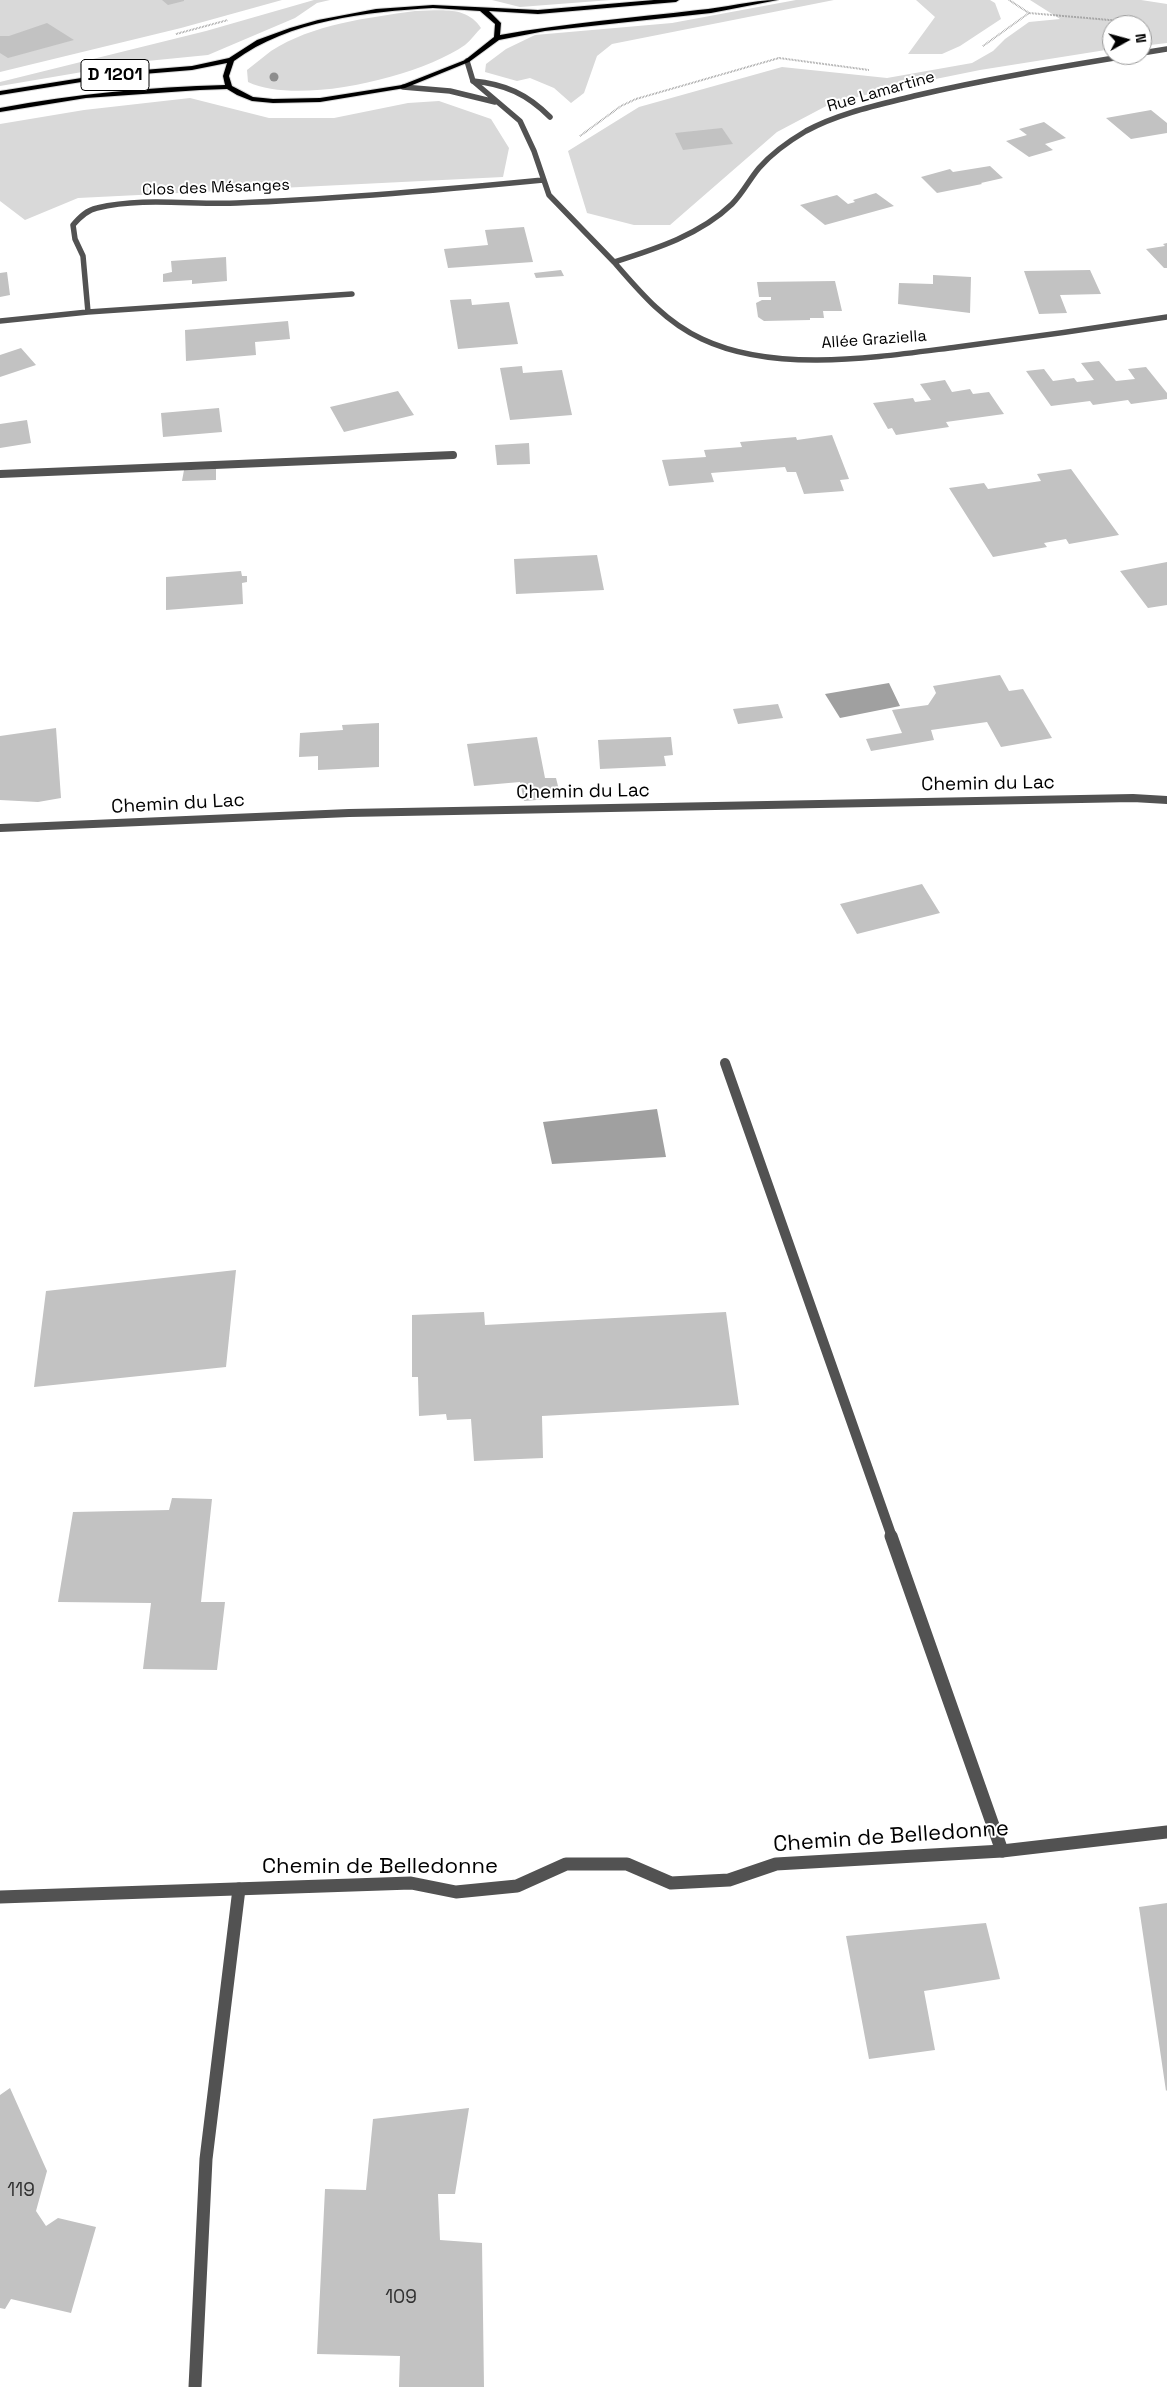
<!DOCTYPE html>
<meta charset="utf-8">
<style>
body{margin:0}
#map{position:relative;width:1167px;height:2387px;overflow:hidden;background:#fff;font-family:"Space Grotesk",sans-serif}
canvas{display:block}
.north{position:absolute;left:1102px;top:15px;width:50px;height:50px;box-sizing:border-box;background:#fff;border:1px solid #999;border-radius:50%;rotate:83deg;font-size:14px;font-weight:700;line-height:20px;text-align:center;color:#000}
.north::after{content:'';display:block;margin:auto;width:18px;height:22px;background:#000;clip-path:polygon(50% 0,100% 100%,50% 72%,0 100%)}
</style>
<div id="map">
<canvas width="1167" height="2387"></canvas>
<div class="north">N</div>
</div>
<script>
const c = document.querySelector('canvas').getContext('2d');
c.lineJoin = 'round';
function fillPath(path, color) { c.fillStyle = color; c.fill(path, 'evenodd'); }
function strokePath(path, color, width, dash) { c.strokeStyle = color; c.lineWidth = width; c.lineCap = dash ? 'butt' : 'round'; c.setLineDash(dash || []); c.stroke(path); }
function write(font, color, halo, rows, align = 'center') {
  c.font = font + ' "Space Grotesk",sans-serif'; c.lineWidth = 4; c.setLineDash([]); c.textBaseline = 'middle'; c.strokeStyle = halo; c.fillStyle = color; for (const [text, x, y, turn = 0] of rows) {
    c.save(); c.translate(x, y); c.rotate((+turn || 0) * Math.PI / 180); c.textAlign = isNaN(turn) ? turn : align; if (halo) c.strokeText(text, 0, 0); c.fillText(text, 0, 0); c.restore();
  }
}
const green = new Path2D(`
 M0,0H282L181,28L0,72Z
 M314,0H330L317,3L295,18L208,55L147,61L0,86V82L206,31Z
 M492,0H611L520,7Z
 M796,0H834L612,44L597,56L584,93L571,103L554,88L530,78L517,81L485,72L486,64L506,49L535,35L672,23Z
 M916,0H990L995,3L1001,19L960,46L942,54H908L935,17Z
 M1030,0H1141L1167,4V43L1142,46V25H1112V49L980,70L901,86L830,104L777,132L670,225H634L587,213L568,151L639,107L782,67L887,78L972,63L993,51L1005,39L1029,22L1060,19Z
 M415,11C439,11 466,5 481,28C476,33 471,40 465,45C419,77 299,106 248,82L247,70C255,64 263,57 271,51C313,24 367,18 415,11Z
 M190,98L269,118H334L408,103L439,101L491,119L509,148L503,177L78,198L25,220L0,201V124L84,110Z`);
const water = new Path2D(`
 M889,683L900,706L840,718L825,694Z
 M657,1109L666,1157L552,1164L543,1122Z`);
const building = new Path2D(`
 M162,0H184V1L168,5Z
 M47,23L74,40L8,58L0,53V36H9Z
 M1151,110L1167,123V133L1131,139L1106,118Z
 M1044,122L1066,138L1045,144L1053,150L1029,157L1006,141L1027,135L1019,129Z
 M722,128L733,144L683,150L675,133Z
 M990,166L1003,178L981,183L982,184L937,193L921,177L950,169L953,172Z
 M876,193L894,206L825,225L800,205L837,195L848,204L855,202L853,200Z
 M524,227L533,262L448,268L444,249L488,245L485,230Z
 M1167,243V268H1164L1146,249L1165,246L1163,244Z
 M226,257L227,281L192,284V280L163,282V274L172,272L171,261Z
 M561,270L564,276L536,278L534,273Z
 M1090,270L1101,294L1060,295L1067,313L1039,314L1024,271Z
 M7,272L10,295L0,297V273Z
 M933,275L971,277L970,313L898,304L899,283L933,284Z
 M835,281L842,311H823L824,318H810V320L764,321L758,317L756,303L762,300H771V297H759L757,282Z
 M471,299L472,305L509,302L518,344L458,349L450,300Z
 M288,321L290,339L255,342L256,355L186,361L185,330Z
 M21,348L36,365L0,377V355Z
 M1099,361L1116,381L1135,379L1128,369L1146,367L1167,393V399L1131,404L1128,400L1093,405L1090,401L1051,406L1026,371L1044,369L1053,381L1074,378L1077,382L1094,380L1081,363Z
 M522,366L523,373L562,370L572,415L510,420L500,368Z
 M945,380L952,392L970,389L973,394L989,392L1004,414L946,422L949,427L896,435L892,428L888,429L873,403L913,398L915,402L931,400L920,384Z
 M398,391L414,415L344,432L330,407Z
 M219,408L222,432L163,437L161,413Z
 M27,420L31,443L0,448V424Z
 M832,435L849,479L840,480L844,491L804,494L796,472H787L785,467L711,473L714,482L669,486L662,460L706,457L704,450L742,447L740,442L796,437L797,440Z
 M529,443L530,464L497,465L495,445Z
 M216,469V480L182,481L184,470Z
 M1071,469L1119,535L1069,544L1066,539L1044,543L1047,547L993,557L949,488L984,483L988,489L1041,481L1037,474Z
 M597,555L604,590L516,594L514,559Z
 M1167,562V605L1148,608L1120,571Z
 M241,571L242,576H247V582L242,583L243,604L166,610V577Z
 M1000,675L1009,691L1023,689L1052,738L1001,747L987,722L931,730L934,740L871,751L866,739L902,733L892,710L928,705L936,693L933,686Z
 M778,704L783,718L738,724L733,709Z
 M379,723V767L318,770V756L299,757L300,733L343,730L342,725Z
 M56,728L61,798L38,802L0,800V736Z
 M537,737L545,778H556L561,798L524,801L520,782L474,786L467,744Z
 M671,737L673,755L664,756L666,766L600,769L598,740Z
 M922,884L940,913L857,934L840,904Z
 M236,1270L226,1367L34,1387L46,1291Z
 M484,1312L485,1325L726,1312L739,1405L542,1416L543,1458L474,1461L471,1419L447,1420L446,1414L419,1416L418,1377H412V1315Z
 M172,1498L212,1499L201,1602H225L217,1670L143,1669L151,1603L58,1602L73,1512L169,1510Z
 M1167,1903V2090L1166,2091L1139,1907Z
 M986,1923L1000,1979L924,1991L935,2050L869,2059L846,1936Z
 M10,2088L47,2171L36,2211L46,2226L58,2218L96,2227L71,2313L11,2299L5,2309L0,2308V2095Z
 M469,2108L455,2194H438L440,2240L482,2243L484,2387H399L400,2356L317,2354L325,2189L366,2190L373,2119Z`);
const path = new Path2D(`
 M1009,0L1029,13L1121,21
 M176,34L228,20
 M983,46L1029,13
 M580,136L621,106L636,99L779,58L869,70`);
const service = new Path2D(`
 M473,81C505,84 527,94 550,117`);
const minorFar3 = new Path2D(`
 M1142,53L1167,49
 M467,61L473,81L520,121L534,151L549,195L614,262C655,249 700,235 732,204C743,193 749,180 759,168C772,153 789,141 806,131C839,113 878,105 914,96C986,79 1060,67 1133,55
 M403,87L450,91L495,102
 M614,262C640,292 665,322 702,339C776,374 878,357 957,347C1027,338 1097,328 1167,317
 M88,312L352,294
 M0,321L88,312L83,256L75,239L73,225C80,217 87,210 97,208C143,197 191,205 237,203C339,199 441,190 543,180`);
const minorFar2 = new Path2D(`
 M0,474L453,455`);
const minorFar1 = new Path2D(`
 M725,1063L892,1537`);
const minor = new Path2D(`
 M891,1536L1002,1851
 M195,2387L206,2159L239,1889`);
const tertiaryFar1 = new Path2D(`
 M0,828L349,813L1133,798L1167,800`);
const tertiary = new Path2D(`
 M0,1897L411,1883L456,1892L517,1886L566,1864H627L671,1883L729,1880L776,1864L1002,1851L1167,1832`);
const primary = new Path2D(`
 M654,0H679L676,2L538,14L489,11L501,23L500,35C566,23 632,18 698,10C725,8 751,0 778,0L711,13L545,31L499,40L469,62L405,88L320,102L273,103L252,101L237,95L227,89L200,90L86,98L0,112V108C75,94 149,87 225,85L223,76L227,63L192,70L119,76L0,95V91L119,72L192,66L229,58L257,40L290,28L318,20L376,9L433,5L538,10ZM433,8L480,11L495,24L494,37L465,60L402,85L320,98L273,99L253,97L232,86L229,76L234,61C290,20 366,12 433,8Z`);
const trees = [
 [274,77]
];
const farStreetnames = [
 ["Rue Lamartine",881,92,-16],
 ["Clos des Mésanges",216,188,-2],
 ["Allée Graziella",874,340,-4]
];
const shields = [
 [115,75,68]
];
const shieldNames = [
 ["D 1201",115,75]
];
const streetNames = [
 ["Chemin du Lac",988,784,-1],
 ["Chemin du Lac",583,792,-1],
 ["Chemin du Lac",178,804,-3]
];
const nearNumbernames = [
 ["119",21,2191],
 ["109",401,2298]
];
const nearStreetnames = [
 ["Chemin de Belledonne",891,1837,-4],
 ["Chemin de Belledonne",380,1867]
];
fillPath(green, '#d9d9d9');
fillPath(water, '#a0a0a0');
fillPath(building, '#c2c2c2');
strokePath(primary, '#dbdbdb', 2);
strokePath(path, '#747474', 2, [0.5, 1]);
strokePath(service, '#525252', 5.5);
strokePath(minorFar3, '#525252', 5.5);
strokePath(minorFar2, '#525252', 8);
strokePath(minorFar1, '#525252', 10);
strokePath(minor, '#525252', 13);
strokePath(tertiaryFar1, '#525252', 8);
strokePath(tertiary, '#525252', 13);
fillPath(primary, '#000');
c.fillStyle = '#8d8d8d';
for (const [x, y] of trees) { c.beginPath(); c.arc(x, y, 4.5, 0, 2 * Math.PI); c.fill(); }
write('16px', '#000', '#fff', farStreetnames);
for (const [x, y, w] of shields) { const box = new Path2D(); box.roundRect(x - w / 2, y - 15.5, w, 31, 4); c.fillStyle = '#fff'; c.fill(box); strokePath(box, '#000', 1); }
write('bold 18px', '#000', null, shieldNames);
write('19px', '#000', '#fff', streetNames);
write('19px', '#303030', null, nearNumbernames);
write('22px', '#000', '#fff', nearStreetnames);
</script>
